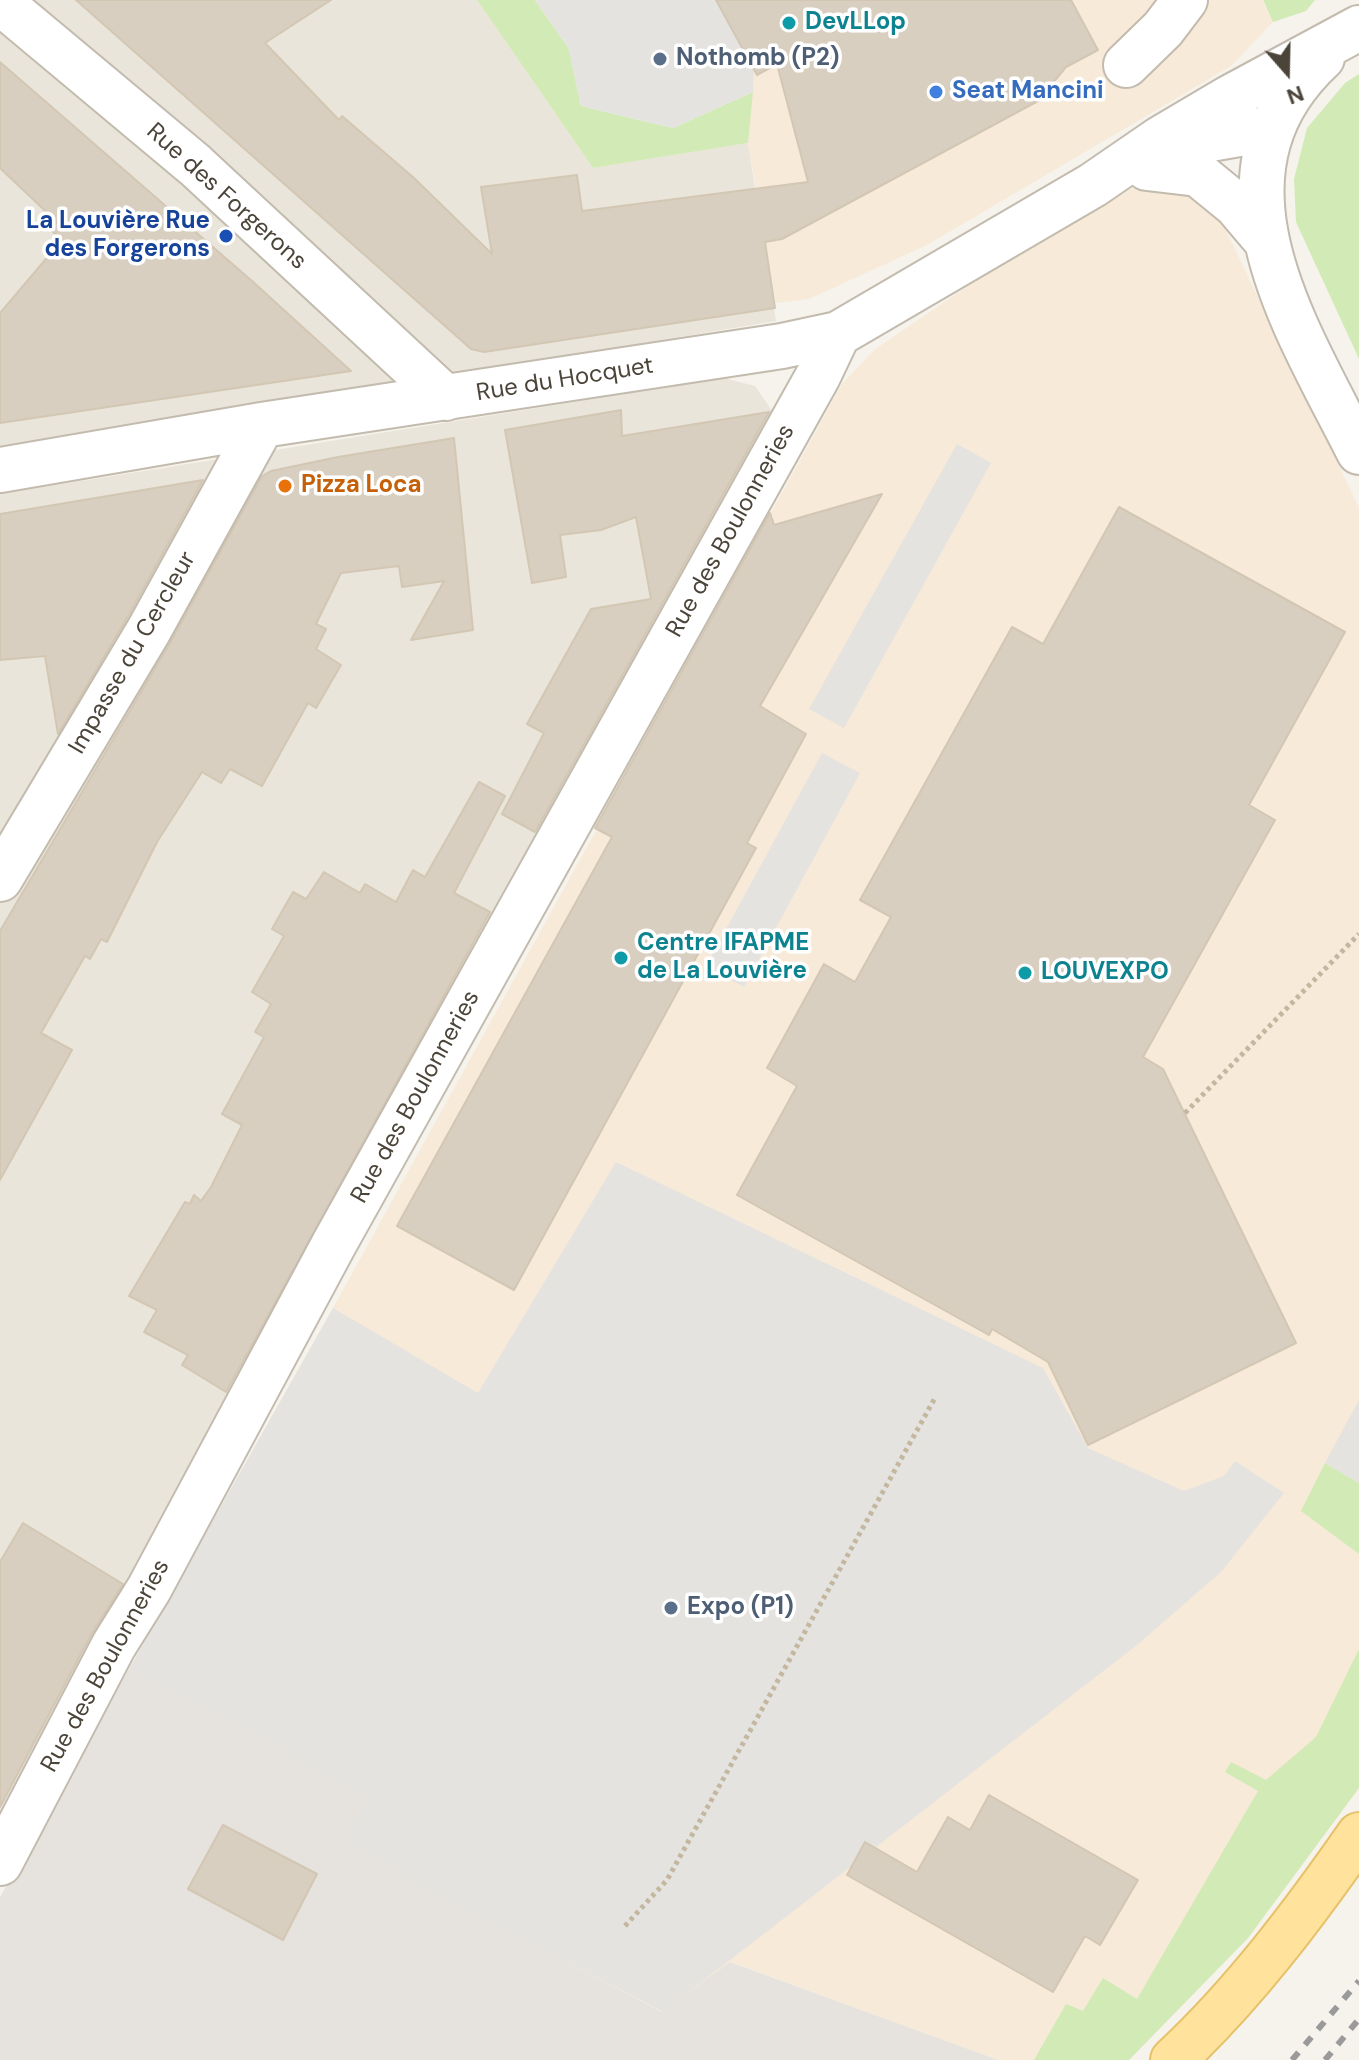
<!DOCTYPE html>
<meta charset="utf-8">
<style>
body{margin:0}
#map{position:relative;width:1359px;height:2060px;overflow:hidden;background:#f6f3ec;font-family:"DM Sans",sans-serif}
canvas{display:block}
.north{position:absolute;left:1247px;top:32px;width:80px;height:80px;-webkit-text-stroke:6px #fff;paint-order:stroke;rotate:160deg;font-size:22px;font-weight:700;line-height:32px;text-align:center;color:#4b4439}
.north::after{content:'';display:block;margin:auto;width:28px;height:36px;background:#4b4439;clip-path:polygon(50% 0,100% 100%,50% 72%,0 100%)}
</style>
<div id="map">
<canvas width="1359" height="2060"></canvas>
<div class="north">N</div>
</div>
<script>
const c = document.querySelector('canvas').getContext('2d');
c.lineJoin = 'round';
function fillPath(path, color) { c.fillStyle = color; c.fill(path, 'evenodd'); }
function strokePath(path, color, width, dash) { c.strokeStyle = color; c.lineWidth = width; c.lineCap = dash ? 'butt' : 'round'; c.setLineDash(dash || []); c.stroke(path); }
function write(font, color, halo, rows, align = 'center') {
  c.font = font + ' "DM Sans",sans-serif'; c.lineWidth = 7; c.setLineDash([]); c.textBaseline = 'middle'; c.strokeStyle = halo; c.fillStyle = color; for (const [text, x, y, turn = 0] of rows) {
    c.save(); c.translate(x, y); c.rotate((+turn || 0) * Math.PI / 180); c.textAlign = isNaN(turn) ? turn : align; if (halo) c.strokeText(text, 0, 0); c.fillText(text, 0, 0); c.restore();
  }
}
const residential = new Path2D(`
 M0,0H477L593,168L748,143L776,321L0,450Z
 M724,378L755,386L777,418L0,1849V494Z`);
const commercial = new Path2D(`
 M716,0H1262L1273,22L1231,66L927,245L809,299L776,303L748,143L754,70Z
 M1147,180L1192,185L1218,214L1359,508V1788L1248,1938L1129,2060H998L731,1962L663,2012L129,1669L333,1308L842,384L874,350L1018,252Z`);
const industrial = new Path2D(`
 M129,1669L365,1797L345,1844L662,2012L730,1962L998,2060H0V1897Z`);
const green = new Path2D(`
 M477,0H535L569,49L581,106L673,128L753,92L748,143L593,168Z
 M1263,0H1315L1306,11L1273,22Z
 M1359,74V359L1296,222L1294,179L1307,128L1345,83Z
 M1325,1463L1359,1483V1554L1301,1511Z
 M1359,1649V1788L1248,1938L1129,2060H1034L1066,2004L1083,2011L1103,1978L1137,1999L1258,1791L1225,1772L1231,1762L1266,1780L1316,1737Z`);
const parking = new Path2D(`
 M535,0H716L754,70L753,92L673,128L581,106L569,49Z
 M957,444L991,463L844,728L809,709Z
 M822,753L860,773L744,987L706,966Z
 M616,1162L1043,1368L1088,1448L1184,1491L1224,1476L1235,1461L1284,1493L1221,1572L1137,1645L663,2012L344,1845L365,1797L129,1669L333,1308L478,1393Z
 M1359,1400V1483L1325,1463Z`);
const building = new Path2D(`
 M76,0H331L265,43L339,120L342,116L414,178L492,254L481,187L577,175L582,211L808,182L777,64L757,75L716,0H1071L1098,50L1066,67L1038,101L782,239L765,242L775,308L484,352L471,349Z
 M0,62L252,281L351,371L0,423V313L62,240L44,224L58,223L0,168Z
 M621,410L622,436L769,412L535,832L502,814L544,733L527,724L591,609L651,599L636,517L601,530L560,535L566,577L532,583L505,430Z
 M454,438L473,630L411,640L444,581L402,587L399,566L341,573L316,624L326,629L316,649L341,665L316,708L308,703L262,786L230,769L221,783L202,772L157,842L107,942L101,939L90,959L85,956L41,1033L72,1050L0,1180V931L170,643L262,476L271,471L338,457Z
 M203,480L127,618L58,734L45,656L0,660V514Z
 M882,494L760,706L806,734L747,843L756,848L514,1290L397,1226L612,837L595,828L770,513L774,525Z
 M1119,507L1345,632L1249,805L1275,820L1143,1057L1163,1069L1296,1343L1088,1445L1048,1362L992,1329L989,1335L737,1195L797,1086L767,1068L824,964L855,982L891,917L860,900L1012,627L1043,644Z
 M479,782L505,796L454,893L490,912L226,1392L182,1365L188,1355L144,1332L157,1310L129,1296L185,1202L190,1204L194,1195L201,1201L211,1187L242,1125L222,1114L264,1037L255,1032L271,1004L252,992L284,936L272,929L293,892L306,899L324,872L360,893L365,884L396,902L413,870L425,877Z
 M23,1523L123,1584L92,1633L0,1807V1562Z
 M989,1795L1138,1880L1100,1945L1085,1936L1053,1992L847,1875L865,1842L917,1872L948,1817L970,1830Z
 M223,1825L317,1874L283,1940L188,1889Z`);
const path = new Path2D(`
 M1185,1113L1359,934
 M625,1926L667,1880L935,1398`);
const minor = new Path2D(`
 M0,2L195,165L446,398
 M1322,58C1195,176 1298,330 1359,452
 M1126,65L1163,29L1185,0
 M1170,155L1193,142L1273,128
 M1147,168L1198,174L1236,205L1264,238
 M0,470L262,425L782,346L838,334L1093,185L1160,139L1231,97L1359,28
 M0,879L149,630L262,425
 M0,1863L114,1645L149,1589L334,1244L818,376L838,334`);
const major = new Path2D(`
 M1173,2060C1243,1995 1304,1914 1359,1835`);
const rail = new Path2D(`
 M1292,2060L1359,1981
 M1325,2060L1359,2019`);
const markers = [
 [789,23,8,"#0f9aa8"],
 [660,59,8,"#5c6f8a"],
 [936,92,8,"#3f7fe0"],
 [226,236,8,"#1a4fb4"],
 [285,486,8,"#e8710a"],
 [621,958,8,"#0f9aa8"],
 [1025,973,8,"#0f9aa8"],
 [671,1608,8,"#5c6f8a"]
];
const cultureNames = [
 ["DevLLop",805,23],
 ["Centre IFAPME",637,944],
 ["de La Louvière",637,972],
 ["LOUVEXPO",1041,973]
];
const serviceNames = [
 ["Nothomb (P2)",676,59],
 ["Expo (P1)",687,1608]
];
const shopNames = [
 ["Seat Mancini",952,92]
];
const streetNames = [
 ["Rue des Forgerons",226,197,42],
 ["Rue du Hocquet",565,380,-9],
 ["Rue des Boulonneries",731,531,-61],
 ["Impasse du Cercleur",133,653,-60],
 ["Rue des Boulonneries",416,1097,-61],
 ["Rue des Boulonneries",106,1666,-61]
];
const transitNames = [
 ["La Louvière Rue",210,222],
 ["des Forgerons",210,250]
];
const foodNames = [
 ["Pizza Loca",301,486]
];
fillPath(residential, '#eae5da');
fillPath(commercial, '#f7ead8');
fillPath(industrial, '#e6e2dd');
fillPath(green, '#d2eab5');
fillPath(parking, '#e5e3e0');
fillPath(building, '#d8cfc1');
strokePath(building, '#d3c7b4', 2);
strokePath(minor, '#c2bbae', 48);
strokePath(major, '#e6c16a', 48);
strokePath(path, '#c4b79f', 5, [4, 4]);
strokePath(minor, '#fff', 44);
strokePath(major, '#ffe39c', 44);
strokePath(rail, '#9a9a9a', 6, [10, 10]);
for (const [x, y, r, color] of markers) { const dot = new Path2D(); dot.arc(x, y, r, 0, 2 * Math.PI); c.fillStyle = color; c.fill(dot); strokePath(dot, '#fff', 3); }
write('bold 24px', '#0d838f', '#fff', cultureNames, 'left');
write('bold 24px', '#4e5e75', '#fff', serviceNames, 'left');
write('bold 24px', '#366cbe', '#fff', shopNames, 'left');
write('24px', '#4b4439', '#fff', streetNames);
write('bold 24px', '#164399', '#fff', transitNames, 'right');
write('bold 24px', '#c56008', '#fff', foodNames, 'left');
</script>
